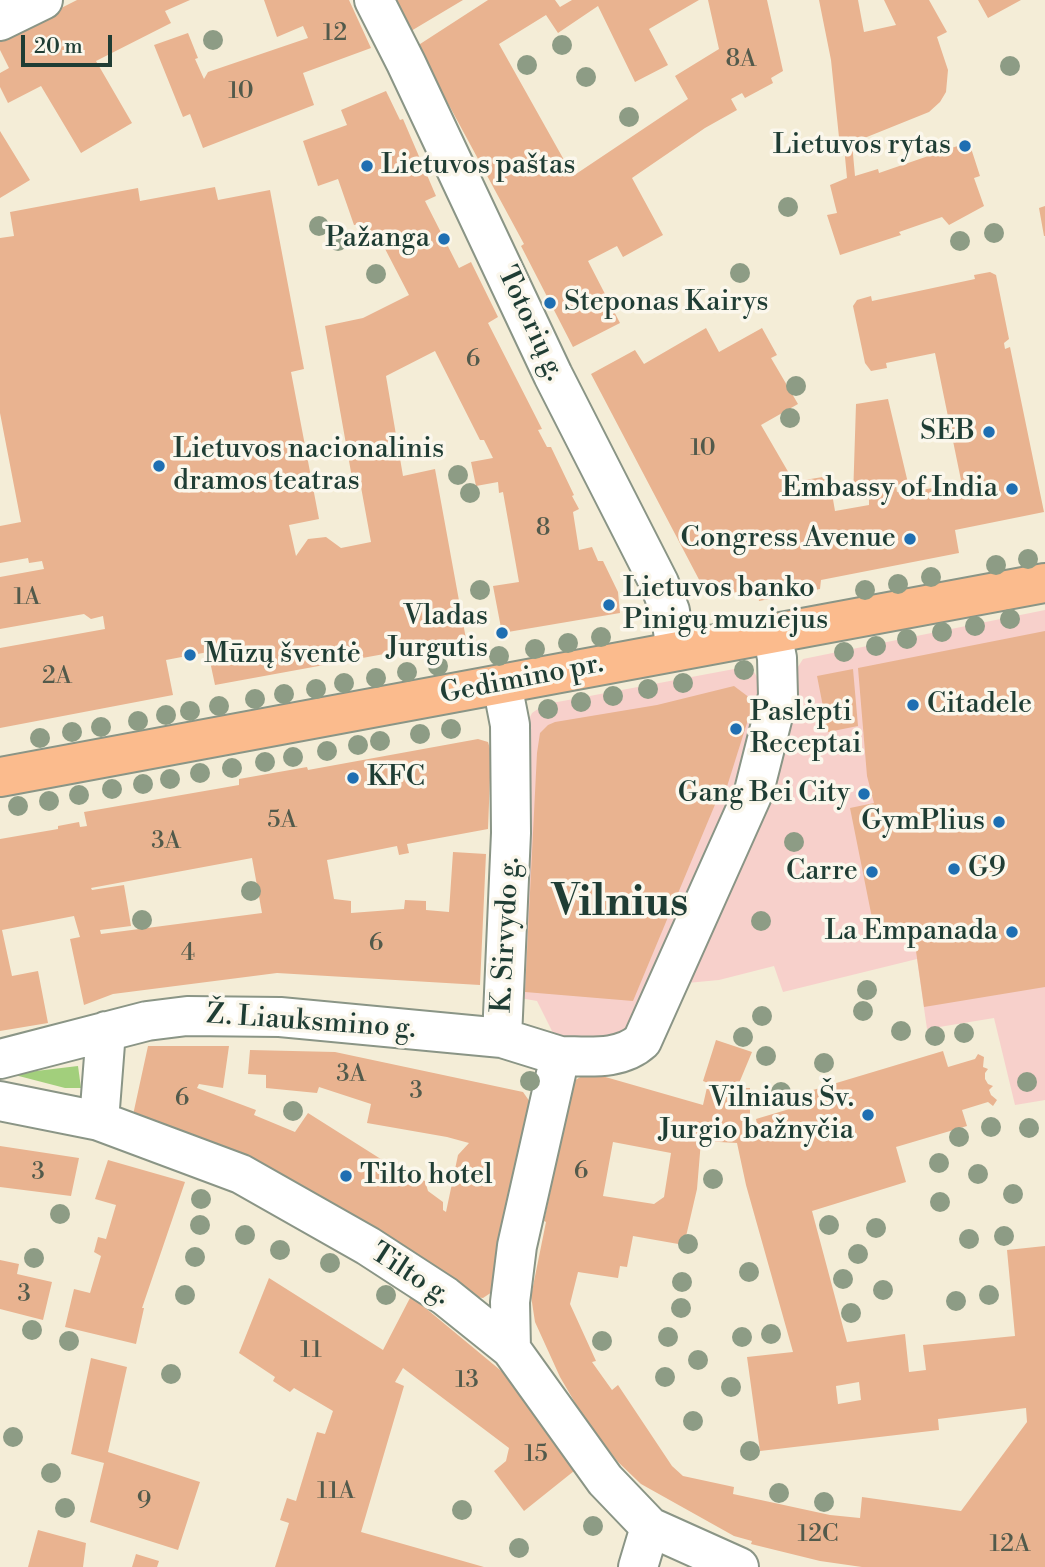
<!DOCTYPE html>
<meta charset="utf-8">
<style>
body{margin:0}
#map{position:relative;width:1045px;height:1567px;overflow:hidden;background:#f4edd7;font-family:"Libre Bodoni",serif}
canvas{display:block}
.scale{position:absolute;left:21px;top:35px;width:91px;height:32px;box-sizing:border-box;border:4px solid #1f3d34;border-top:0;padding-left:9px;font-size:21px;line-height:24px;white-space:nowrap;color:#1f3d34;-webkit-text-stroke:5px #fbf7ec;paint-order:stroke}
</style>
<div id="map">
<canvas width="1045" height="1567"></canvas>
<div class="scale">20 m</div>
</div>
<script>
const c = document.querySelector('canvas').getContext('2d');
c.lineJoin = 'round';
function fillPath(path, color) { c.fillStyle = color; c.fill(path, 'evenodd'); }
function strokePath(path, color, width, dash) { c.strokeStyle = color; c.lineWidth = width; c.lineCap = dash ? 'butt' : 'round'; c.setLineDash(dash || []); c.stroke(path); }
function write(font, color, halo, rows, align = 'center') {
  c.font = font + ' "Libre Bodoni",serif'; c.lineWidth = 7; c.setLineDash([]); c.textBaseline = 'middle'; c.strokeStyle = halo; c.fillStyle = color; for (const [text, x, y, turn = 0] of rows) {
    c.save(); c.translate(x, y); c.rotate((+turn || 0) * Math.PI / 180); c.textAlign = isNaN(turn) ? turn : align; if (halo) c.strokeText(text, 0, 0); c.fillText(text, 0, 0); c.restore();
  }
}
const built = new Path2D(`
 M1045,610V1100L1015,1105L994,1018L927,1029L917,959L783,992L774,966L719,980L687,983L794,673L803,659Z
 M745,667L754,672L760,682L761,696L727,807L629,1036L557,1041L537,1001L520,998L526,725L532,713L541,707L552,703Z`);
const green = new Path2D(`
 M78,1066L81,1088H65L11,1074Z`);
const building = new Path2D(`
 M77,0H190L165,11L171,23L96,61L132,123L81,153L41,86L8,103L0,87V73L9,68L0,50V39Z
 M264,0H349L371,48L303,73L314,105L203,148L190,114L183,117L154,45L188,33L198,58L195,59L204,79L208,72L308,38L303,26L277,37Z
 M394,0H463L411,31Z
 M488,0H555L560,7L572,0H699L649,29L668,65L635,82L598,6L558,33L546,15L499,44L573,176L688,99L675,76L719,49L708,0H767L783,71L771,78L773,83L745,98L742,93L731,99L737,110L705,128L632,178L663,235L623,257L617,246L588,261L620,323L573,347L521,246L524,244L417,46Z
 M819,0H858L864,32L896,25L884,0H929L947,32L937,37L948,70L946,92L940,102L929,112L852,143L855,176L878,169L879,173L969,142L980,176L974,178L984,206L949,225L942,217L899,232L901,235L840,255L827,215L837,213L830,185L847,178L844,146L840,147L831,60Z
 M978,0H1021L988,18Z
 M386,91L400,120L403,119L436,196L425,201L459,268L471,262L498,317L488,323L542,429L538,430L547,447H551L574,495L572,496L579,509L573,512L579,550L592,547L598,561H603L618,592L620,613L502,633L493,586L519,582L503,492L499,493L498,482L476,486L471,462L493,458L484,440H480L435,351L386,376L403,476L435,469L466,639L215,685L208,652L166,660L173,695L0,728V648L105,629L103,616L91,619L84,614L0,629V577L44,569L42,561L29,563L28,558L0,563V526L21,522L0,413V238L14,236L10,212L138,188L140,201L215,187L218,200L270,190L304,369L291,372L319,519L289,525L296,556L308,539L326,537L341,548L371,542L361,487L354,489L325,326L363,318L409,295L382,243L369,249L357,225H354L338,179L318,186L303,141L347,125L341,110Z
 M0,131L30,180L0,198Z
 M1045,206V236H1044L1039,208Z
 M990,272L996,275L1009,339L1004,343L1005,349L1010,347L1044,512L955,530L959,553L821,580L820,589L759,601L757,588L717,596L705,591L591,374L635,350L644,364L706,328L719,352L762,328L777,355L771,358L798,404L761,425L790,475L794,474L798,481L829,476L835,511L869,505V499L853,498L856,404L888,399L908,483L896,485L897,492L903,491V493L939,487L940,490L962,485L935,353L886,363L887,368L871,371L865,363L853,306L857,300L871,296L872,301L975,279L974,275Z
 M1045,631V987L924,1007L913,930L876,938L850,808L874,803L867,776L858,668Z
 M853,669L858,726L828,732L817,676Z
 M734,686L750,698L752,707L724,796L719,795L633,1001L525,992L537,753L540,733L548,725L555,722L657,705Z
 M478,739L488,742L491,752L488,829L407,844L409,853L399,855L397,846L327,860L334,899L351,901V913L404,909L405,900L426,901V910L449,912L453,852L486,854L480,985L277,973L113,994L84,1005L70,939L80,937L74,916L2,930L12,976L38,971L48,1023L0,1031V839L58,829V826L79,822L80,827L87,826L84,812L239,785V779L307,767L308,770ZM252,858L262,913L101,934L100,930L131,926L124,885L92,890L91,888Z
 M716,1040L752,1052L737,1088H750V1125L757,1124L756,1119L806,1104L803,1093L943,1051L948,1067L975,1059L978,1054L984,1057L983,1067L988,1069L985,1073V1079L988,1084L993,1086L989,1090L991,1095L997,1100L993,1106L988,1102L962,1110L967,1126L896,1147L906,1182L812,1211L847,1342L905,1334L909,1372L926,1370L923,1345L1015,1336L1007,1250L1045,1246V1567H862L820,1561L751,1544L752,1541L734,1536L641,1484L618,1462L584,1418L560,1377L535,1322L531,1296L546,1222L544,1221L574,1081L588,1072L703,1105L708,1083L703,1081ZM701,1141L737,1143L746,1185L793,1352L747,1357L760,1451L939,1430L938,1419L1026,1408L1027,1422L961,1511L862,1497L860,1518L830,1515L733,1494L734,1487L683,1476L672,1466L618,1385L612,1390L592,1362L596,1361L570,1304L578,1272L618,1278L620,1266L627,1267L633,1236L684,1245L697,1189ZM613,1142L671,1153L664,1197L654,1204L603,1196ZM859,1382L861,1400L838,1404L836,1386Z
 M148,1046H229L223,1088L199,1084L197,1088L256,1110L254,1115L295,1132L308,1113L414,1180L420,1179L425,1181L428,1191L443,1202V1210L446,1212L458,1155L469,1143L447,1137L367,1123L371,1104L319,1087L317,1093L266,1088V1075L248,1074L250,1050L335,1052L523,1092L530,1102L495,1287L492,1292L483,1298L476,1297L277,1172L237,1154L133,1115Z
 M0,1146L79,1158L71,1196L0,1187Z
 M108,1160L185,1182L142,1308H144L136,1344L65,1327L74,1289L90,1293L101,1256L94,1252L98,1237L106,1239L116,1205L95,1199Z
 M0,1260L19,1264L17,1274L52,1282L43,1320L0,1309Z
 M269,1278L383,1350L411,1296L529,1394L574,1471L524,1511L494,1471L506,1461L509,1448L403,1368L395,1382L404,1386L361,1532L484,1567H275L289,1523L280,1520L287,1498L296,1501L317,1432L325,1434L333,1411L294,1388L290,1392L273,1381L275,1377L239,1353Z
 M91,1358L127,1367L108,1452L200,1482L178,1550L90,1522L104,1463L71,1454Z
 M38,1530L86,1543L83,1567H28Z
 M136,1554L159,1561L157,1567H132Z`);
const minor = new Path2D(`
 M374,0L406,63L553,375L659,583L670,611L676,651
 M0,21L43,0
 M502,1038L511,833L510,725L502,684
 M560,1056C588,1056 620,1061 642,1041L754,791L778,696L777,658L772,633
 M0,1059L147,1021L187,1016L280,1017L502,1038L560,1056L517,1246L510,1302L511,1349
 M0,1101L99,1121L241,1174L368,1246L445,1296L511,1349L605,1480L650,1527L739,1567
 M99,1121L106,1031
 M638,1567L650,1527`);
const major = new Path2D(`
 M0,777L1045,583`);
const trees = [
 [213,40],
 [562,45],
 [527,65],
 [1010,66],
 [586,77],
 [629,117],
 [788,207],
 [319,226],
 [994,233],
 [338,241],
 [960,241],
 [740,273],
 [376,274],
 [796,386],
 [790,418],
 [458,475],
 [470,493],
 [1028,559],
 [996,565],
 [931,577],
 [898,584],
 [480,590],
 [865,590],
 [1010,619],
 [975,626],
 [942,632],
 [601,637],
 [907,639],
 [568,643],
 [876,646],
 [535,649],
 [844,652],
 [499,656],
 [438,666],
 [744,670],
 [407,672],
 [376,678],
 [344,683],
 [683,683],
 [316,689],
 [648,689],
 [284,694],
 [613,696],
 [255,699],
 [581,702],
 [219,706],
 [548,709],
 [190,711],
 [166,715],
 [138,721],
 [101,727],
 [451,729],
 [72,732],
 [420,734],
 [40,738],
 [380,741],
 [358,745],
 [327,751],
 [293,757],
 [265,762],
 [232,768],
 [200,773],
 [170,779],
 [143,784],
 [112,789],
 [79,795],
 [49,801],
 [18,806],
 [794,842],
 [251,891],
 [142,920],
 [761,921],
 [867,990],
 [863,1011],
 [762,1016],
 [901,1031],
 [964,1033],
 [935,1036],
 [743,1037],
 [766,1056],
 [824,1063],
 [530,1081],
 [1027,1082],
 [781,1092],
 [293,1111],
 [991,1127],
 [1029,1128],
 [959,1137],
 [939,1163],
 [978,1174],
 [713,1179],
 [1013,1194],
 [201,1199],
 [940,1202],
 [60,1214],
 [200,1225],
 [829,1225],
 [876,1228],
 [245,1235],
 [1004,1236],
 [969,1239],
 [688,1244],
 [280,1250],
 [858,1254],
 [195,1257],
 [34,1258],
 [330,1263],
 [749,1272],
 [843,1279],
 [682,1282],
 [883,1290],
 [185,1295],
 [386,1295],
 [989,1295],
 [956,1301],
 [681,1308],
 [851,1313],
 [32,1330],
 [771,1334],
 [668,1337],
 [742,1337],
 [69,1341],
 [602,1341],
 [698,1360],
 [171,1374],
 [665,1377],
 [731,1387],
 [693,1421],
 [13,1437],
 [750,1451],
 [51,1473],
 [779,1493],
 [824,1502],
 [65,1508],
 [462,1510],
 [593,1526],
 [519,1548]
];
const markers = [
 [965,146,7,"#1f6fb2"],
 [367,166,7,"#1f6fb2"],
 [444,239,7,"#1f6fb2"],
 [550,303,7,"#1f6fb2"],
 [989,432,7,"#1f6fb2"],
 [159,466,7,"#1f6fb2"],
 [1012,489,7,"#1f6fb2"],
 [910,539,7,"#1f6fb2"],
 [609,605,7,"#1f6fb2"],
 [502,633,7,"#1f6fb2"],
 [190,655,7,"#1f6fb2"],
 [913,705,7,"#1f6fb2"],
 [736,729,7,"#1f6fb2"],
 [353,778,7,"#1f6fb2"],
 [864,794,7,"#1f6fb2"],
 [999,822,7,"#1f6fb2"],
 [954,869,7,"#1f6fb2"],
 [872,872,7,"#1f6fb2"],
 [1012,932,7,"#1f6fb2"],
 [868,1115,7,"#1f6fb2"],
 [346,1176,7,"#1f6fb2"]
];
const numberNames = [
 ["12",335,34],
 ["8A",741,60],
 ["10",241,92],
 ["6",473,360],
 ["10",703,449],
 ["8",543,529],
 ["1A",27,598],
 ["2A",57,677],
 ["5A",282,821],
 ["3A",166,842],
 ["6",376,944],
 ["4",188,954],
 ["3A",351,1075],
 ["3",416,1092],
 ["6",182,1099],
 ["6",581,1172],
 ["3",38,1173],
 ["3",24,1295],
 ["11",311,1351],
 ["13",467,1381],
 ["15",536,1455],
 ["11A",336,1492],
 ["9",144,1502],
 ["12C",818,1535],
 ["12A",1010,1545]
];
const poiNames = [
 ["Lietuvos rytas",951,146],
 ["Lietuvos paštas",381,166,"left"],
 ["Pažanga",430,239],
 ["Steponas Kairys",564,303,"left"],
 ["SEB",975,432],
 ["Lietuvos nacionalinis",173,450,"left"],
 ["dramos teatras",173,482,"left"],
 ["Embassy of India",998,489],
 ["Congress Avenue",896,539],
 ["Lietuvos banko",623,589,"left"],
 ["Pinigų muziejus",623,621,"left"],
 ["Vladas",488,617],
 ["Jurgutis",488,649],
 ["Mūzų šventė",204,655,"left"],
 ["Citadele",927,705,"left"],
 ["Paslėpti",750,713,"left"],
 ["Receptai",750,745,"left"],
 ["KFC",367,778,"left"],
 ["Gang Bei City",850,794],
 ["GymPlius",985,822],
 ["G9",968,869,"left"],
 ["Carre",858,872],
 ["La Empanada",998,932],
 ["Vilniaus Šv.",854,1099],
 ["Jurgio bažnyčia",854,1131],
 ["Tilto hotel",360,1176,"left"]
];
const streetNames = [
 ["Totorių g.",530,324,65],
 ["Gedimino pr.",522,680,-11],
 ["K. Sirvydo g.",507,935,-87],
 ["Ž. Liauksmino g.",311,1023,4],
 ["Tilto g.",410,1275,33]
];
const townNames = [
 ["Vilnius",620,905]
];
fillPath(built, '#f7d0cb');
fillPath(green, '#a2cf7c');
fillPath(building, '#e9b390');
strokePath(minor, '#8a9586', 42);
strokePath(major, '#8a9586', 42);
strokePath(minor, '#fff', 38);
strokePath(major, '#fbbb8d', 38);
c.fillStyle = '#8d9c85';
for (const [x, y] of trees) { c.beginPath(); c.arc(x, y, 10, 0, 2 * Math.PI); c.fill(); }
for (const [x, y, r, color] of markers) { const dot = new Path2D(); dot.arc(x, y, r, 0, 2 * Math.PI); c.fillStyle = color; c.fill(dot); strokePath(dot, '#fbf7ec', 2.5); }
write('24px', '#525a4b', null, numberNames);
write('28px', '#1f3d34', '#fbf7ec', poiNames, 'right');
write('28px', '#1f3d34', '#fbf7ec', streetNames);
write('bold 42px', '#1f3d34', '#fbf7ec', townNames);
</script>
